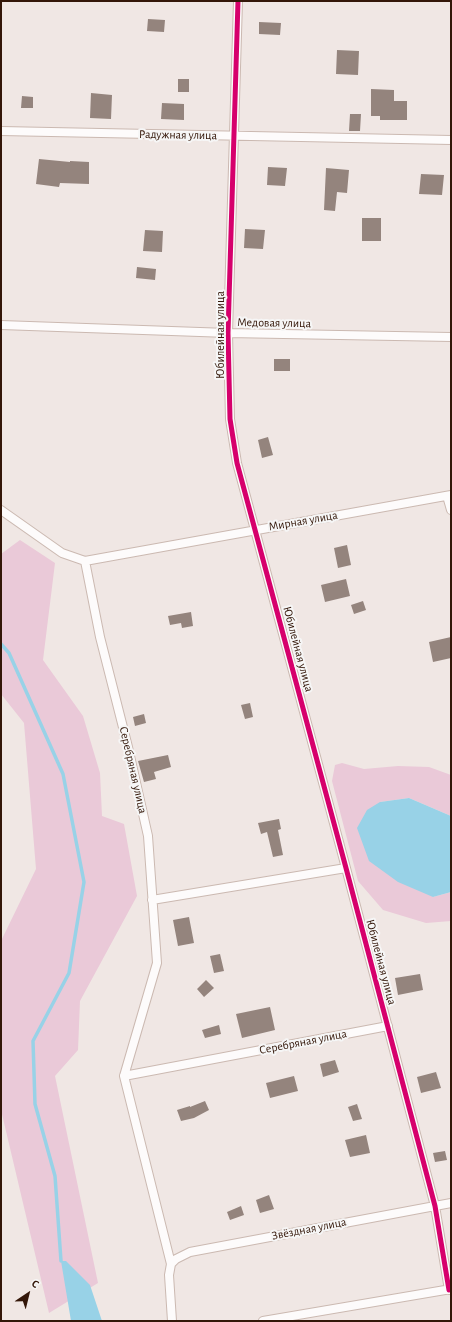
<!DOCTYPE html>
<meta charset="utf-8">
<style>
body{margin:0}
#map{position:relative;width:452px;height:1322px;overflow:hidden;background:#f0e7e4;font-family:"Alegreya Sans",sans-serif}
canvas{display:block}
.frame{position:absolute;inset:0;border:2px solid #331608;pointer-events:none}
.north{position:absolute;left:8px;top:1274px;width:40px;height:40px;-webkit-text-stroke:3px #f6f6f6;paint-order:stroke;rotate:35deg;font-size:11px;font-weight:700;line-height:16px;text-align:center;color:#331608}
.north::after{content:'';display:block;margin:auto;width:14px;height:18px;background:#331608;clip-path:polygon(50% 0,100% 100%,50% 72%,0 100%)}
</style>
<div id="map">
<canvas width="452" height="1322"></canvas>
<div class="frame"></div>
<div class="north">С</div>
</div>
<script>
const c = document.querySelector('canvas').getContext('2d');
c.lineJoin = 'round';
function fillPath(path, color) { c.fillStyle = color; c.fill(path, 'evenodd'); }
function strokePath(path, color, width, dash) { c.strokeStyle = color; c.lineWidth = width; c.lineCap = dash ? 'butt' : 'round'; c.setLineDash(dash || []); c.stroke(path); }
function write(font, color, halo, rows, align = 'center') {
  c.font = font + ' "Alegreya Sans",sans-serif'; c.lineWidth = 4; c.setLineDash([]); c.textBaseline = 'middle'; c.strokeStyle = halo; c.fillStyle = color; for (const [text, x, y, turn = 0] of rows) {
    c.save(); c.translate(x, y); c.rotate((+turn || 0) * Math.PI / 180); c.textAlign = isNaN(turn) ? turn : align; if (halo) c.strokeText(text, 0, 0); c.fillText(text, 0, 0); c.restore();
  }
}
const green = new Path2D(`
 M20,540L55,563L43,660L83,716L100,773L102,816L124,824L137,896L80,1001L78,1050L55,1076L98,1283L49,1313L1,1110V941L36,869L24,723L1,694V554Z
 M342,763L364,769L398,766L429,767L451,775V816L409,798L380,802L433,897L451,892V921L426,923L383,910L358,881L332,781L335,765Z`);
const water = new Path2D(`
 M409,798L451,816V892L433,897L398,882L369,861L357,828L367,810L380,802Z
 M61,1261H66L90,1285L102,1321H71Z`);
const stream = new Path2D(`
 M1,644L9,653L63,774L84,882L69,973L33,1041L35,1104L55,1176L61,1261`);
const building = new Path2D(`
 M148,19L165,20L164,32L147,31Z
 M259,22L281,23L280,35L259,34Z
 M337,50L359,51L358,75L336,74Z
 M178,79H189V92H178Z
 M371,89L394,90V101H407V120H380V116H371Z
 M91,93L112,95L111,119L90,118Z
 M22,96L33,97V108H21Z
 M162,103L184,104V120L161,119Z
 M350,114H361L360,131H349Z
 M39,159L70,162V161L89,162V184L60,183L59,187L36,184Z
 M268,167L287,168L285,186L267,185Z
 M326,168L349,170L347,193L337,192L335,211L324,210Z
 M421,174L444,175L442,195L419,194Z
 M362,218H381V241H362Z
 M245,229L265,230L263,249L244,248Z
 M145,230L163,231L162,252L143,251Z
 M137,267L156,269L155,280L136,278Z
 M274,359H290V371H274Z
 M268,437L273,455L262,458L258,440Z
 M347,545L351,565L338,568L334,548Z
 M346,579L350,596L325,602L321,585Z
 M363,601L366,610L354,614L351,605Z
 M191,612L193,626L182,628L181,623L170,625L168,616Z
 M451,637V658L433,662L429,642Z
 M250,703L253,717L245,719L241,705Z
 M144,714L146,723L135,726L133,717Z
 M168,755L171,767L154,772L156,779L144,782L138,761Z
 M279,819L281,829L278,830L283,855L273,857L267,832L261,834L258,823Z
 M189,917L194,943L178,946L173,920Z
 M220,954L224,971L214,973L210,956Z
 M420,974L423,990L398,995L395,978Z
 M206,980L214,988L204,997L197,989Z
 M270,1007L275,1030L242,1038L236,1014Z
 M219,1025L221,1034L205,1038L202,1030Z
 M335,1060L339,1072L323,1077L320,1064Z
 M436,1072L441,1088L421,1093L417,1077Z
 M294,1076L298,1091L270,1098L266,1083Z
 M205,1101L209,1110L194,1118L181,1121L177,1110L190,1106V1107Z
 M357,1104L362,1119L353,1121L348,1107Z
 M366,1135L370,1153L350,1157L345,1140Z
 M445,1151L447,1160L435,1162L433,1153Z
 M269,1195L274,1209L260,1213L256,1200Z
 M241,1206L244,1215L230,1220L227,1212Z`);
const street = new Path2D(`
 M238,1L228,333L230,419L237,463L346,868L435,1206L449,1290
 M1,131L451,140
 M1,325L228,333L451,337
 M447,496L451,510
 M1,510L62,553L85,561L100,637L128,747L148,836L157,963L124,1076L171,1264L169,1275L172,1321
 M85,561L451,495
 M152,900L346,868
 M124,1076L388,1026
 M171,1264L176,1259L190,1252L451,1203
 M263,1321L451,1289`);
const cycleway = new Path2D(`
 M238,1L228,333L230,419L237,463L346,868L435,1206L449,1290`);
const streetNames = [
 ["Радужная улица",178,135,1],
 ["Медовая улица",274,323,1],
 ["Юбилейная улица",220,335,-90],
 ["Мирная улица",303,521,-10],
 ["Юбилейная улица",298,649,75],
 ["Серебряная улица",133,770,77],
 ["Юбилейная улица",381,962,75],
 ["Серебряная улица",303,1042,-11],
 ["Звёздная улица",309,1229,-11]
];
fillPath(green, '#eac9d8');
fillPath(water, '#98d2e7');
strokePath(stream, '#98d2e7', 3.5);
fillPath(building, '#94847d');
strokePath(street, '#cbb9b1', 10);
strokePath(street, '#fdfbfb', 8);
strokePath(cycleway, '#d6006c', 5);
write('12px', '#331608', '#f6f6f6', streetNames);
</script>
